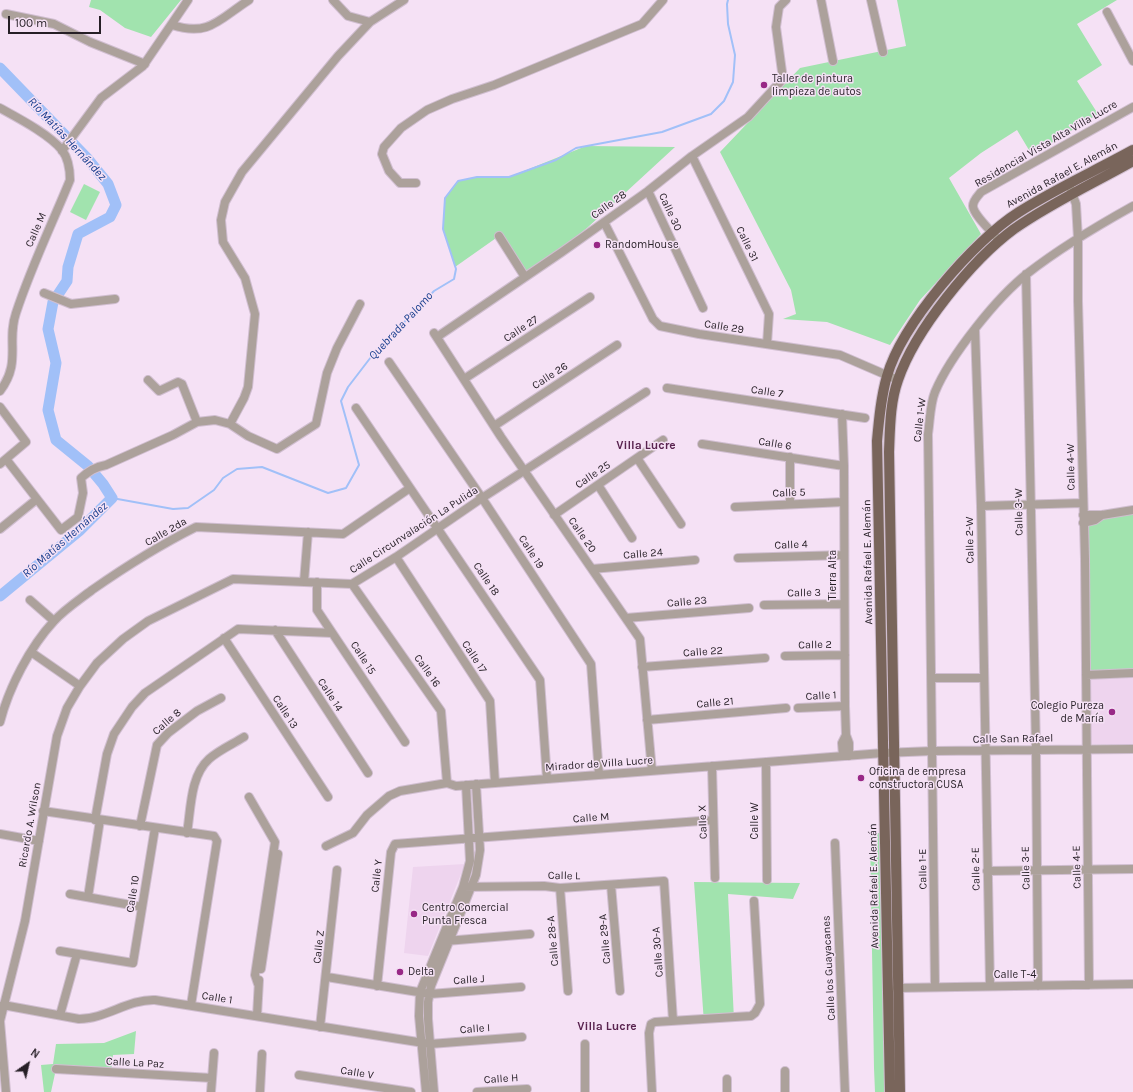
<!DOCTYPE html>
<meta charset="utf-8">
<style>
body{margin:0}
#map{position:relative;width:1133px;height:1092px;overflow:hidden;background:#f5e1f5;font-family:Karla,sans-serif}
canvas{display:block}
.north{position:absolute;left:8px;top:1044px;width:40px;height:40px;-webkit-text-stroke:3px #f5e1f5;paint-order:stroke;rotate:34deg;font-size:11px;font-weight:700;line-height:16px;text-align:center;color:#261f26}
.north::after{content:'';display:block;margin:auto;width:14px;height:18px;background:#261f26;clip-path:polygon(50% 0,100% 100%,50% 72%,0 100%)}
.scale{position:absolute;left:8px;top:16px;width:93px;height:18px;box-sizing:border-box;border:2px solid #261f26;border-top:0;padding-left:5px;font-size:12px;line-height:14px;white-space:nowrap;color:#261f26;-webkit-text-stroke:3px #f5e1f5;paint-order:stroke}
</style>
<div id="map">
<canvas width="1133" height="1092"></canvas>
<div class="north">N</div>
<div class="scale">100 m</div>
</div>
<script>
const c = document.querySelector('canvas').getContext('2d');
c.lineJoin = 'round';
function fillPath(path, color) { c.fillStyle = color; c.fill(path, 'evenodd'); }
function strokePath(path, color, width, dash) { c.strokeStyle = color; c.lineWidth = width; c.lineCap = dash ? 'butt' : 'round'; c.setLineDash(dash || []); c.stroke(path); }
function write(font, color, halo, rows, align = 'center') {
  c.font = font + ' Karla,sans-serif'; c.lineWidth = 3; c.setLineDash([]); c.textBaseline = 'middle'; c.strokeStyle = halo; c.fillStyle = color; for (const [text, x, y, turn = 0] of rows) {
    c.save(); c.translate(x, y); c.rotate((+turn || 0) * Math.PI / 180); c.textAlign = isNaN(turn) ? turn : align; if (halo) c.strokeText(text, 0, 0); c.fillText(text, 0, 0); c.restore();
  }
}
const built = new Path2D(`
 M1133,678V745L1091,744V679Z
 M465,864L428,956L404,953L413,867Z`);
const green = new Path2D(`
 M91,0H181L151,37L125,28L100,10L89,7Z
 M897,0H1117L1077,24L1102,65L1077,81L1098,114L1032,155L1017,130L981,153L949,178L981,234L920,300L890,345L827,322L783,319L796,314L791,290L720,152L800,68L906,46Z
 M586,146L675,147L587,228L525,277L499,236L455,267L443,229L445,198L458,181L477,177H509Z
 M84,184L100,192L86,220L70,212Z
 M1133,512V673L1086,675L1083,525L1110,516Z
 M879,833L886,1092H875L874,1068L870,834Z
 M694,882L800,883L793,899L728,894L734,1020L704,1023Z
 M136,1031L134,1054L113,1055L111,1072L56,1069L51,1092H44L41,1065L53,1064L56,1044L104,1043Z`);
const stream = new Path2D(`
 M112,498L173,509L188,508L214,490L223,478L237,469L262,467L328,493L346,488L359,465L341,401L348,387L371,357L434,291L454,279L456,269L443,229L445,198L458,181L477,177H509L556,160L576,148L662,132L711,114L724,101L733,82L735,55L728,24L727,4L728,0`);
const river = new Path2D(`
 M0,68L87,158L108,184L116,205L110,217L78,234L68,267L67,281L53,302L48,329L56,363L48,410L56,440L88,466L103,484L112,498L79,531L0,596`);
const minor = new Path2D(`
 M333,0L348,16L370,22
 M821,0L833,61
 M871,0L883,52
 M1107,12L1133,61
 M6,14L54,24L90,42L145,64
 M172,25C210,37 219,19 249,0
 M0,108C18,118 49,134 62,150C68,158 70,170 70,180C52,224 31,267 16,313C6,342 22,362 0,391
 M62,151L101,98L143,66L188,0
 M692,156L769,314L767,344
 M416,183H400L389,171L382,154L384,147L401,128L427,110L452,99L494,85L642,24L663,0
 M1069,185L1076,204L1078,239V301L1085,559L1089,985
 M648,191L703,308
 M604,222L653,319L660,326L699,334L840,355L898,380
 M499,236L525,277
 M996,237C991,231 973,214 973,206C973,200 978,196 981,192L1133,107
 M1026,274L1036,750L1038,986
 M44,293L71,304L115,299
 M975,329L981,506L990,986
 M434,333L501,437L640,639L652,771
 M437,337L562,252L648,191L692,156L748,117L783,79L776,27L779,7L786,0
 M389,362L482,498L591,664L599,775
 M464,379L590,297
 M148,380L159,391L178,382L182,384L197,422
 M667,388L865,418
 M0,407L26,442L0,464
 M356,408L540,680L547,779
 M842,414L844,466L845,706L846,735L849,743V756
 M230,424L244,398L248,387L255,314L245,278L223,242L221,220L225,202L242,172L338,56L370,22L404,0
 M494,426L617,345
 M702,444L844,466
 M637,458L681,524
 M6,459L61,530L78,517L83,493L81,478C89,471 95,467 106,465L173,435L197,422L215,420L230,424L248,436L277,449L316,424L327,373L337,348L360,304
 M598,485L632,538
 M790,503V457
 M981,506L1083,503
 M735,507L844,502
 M554,515L663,440
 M1083,515H1102L1133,510
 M1083,523L1095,520L1102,515
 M0,529L37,499
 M396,557L490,701L495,783
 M738,558L844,555
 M592,569L695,560
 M304,582L308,532
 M317,582V610L405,742
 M352,584L441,711L447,783
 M30,600L54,621
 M764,605L844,604
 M626,618L749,608
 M275,630L368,773
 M224,638L328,797
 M31,652L80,686
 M785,656L845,655
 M642,667L765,658
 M1086,675L1133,673
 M932,678H983
 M798,708L845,706
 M647,720L786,708
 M0,722C9,687 30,647 54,621C65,609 79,600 92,590C125,567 160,545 196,527L343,534L410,488
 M843,756L842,743L846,735
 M766,762L767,880
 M712,766L715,878
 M249,797L275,842L255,975L258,984
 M43,811L214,836L217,841L191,1005
 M95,820L107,754L114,734L132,707L145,693L238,629L332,633
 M140,826L157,745L168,733L197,711L221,698
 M187,833C191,809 190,776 209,759C219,750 233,744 244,737
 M0,834L39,841
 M835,843L845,1092
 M326,846L353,833L367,815L389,796L400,791L447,783L456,786L883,753L933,751L1133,749
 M987,871L1133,869
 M611,885L620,991
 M463,887L544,886L560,888L664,881L673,1021
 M560,888L568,991
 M70,894L142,907
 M88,897L100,820
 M446,941L530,934
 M60,951L133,963L155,828
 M261,969L278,854
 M327,977L430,994L521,987
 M377,986L391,852L395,844L713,820
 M935,987L928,434C930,421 930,404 935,392C950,356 997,297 1028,273C1060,248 1097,226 1133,206
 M897,988L1133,984
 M3,1005L79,1019C106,1019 128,999 155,1000L430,1044L522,1037
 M60,1015L77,954
 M257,1016L259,980
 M320,1027L337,870
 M56,1069L212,1078
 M785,1071V1092
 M299,1075L411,1092
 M727,1079V1092
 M6,1092L0,1021L25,921L57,736L67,708L80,686L97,663L123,639L148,621L233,579L352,584L396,557L482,498L646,392
 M211,1092L214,1053
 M260,1092L262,1054
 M426,1092L419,1016L420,992L463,887L470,861L466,785
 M434,1092L428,1019V1002L431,986L476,875L480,850L476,784
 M477,1092L527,1089
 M585,1092V1044
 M652,1092L649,1033L651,1024L655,1022L751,1016L755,1013L760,1004L754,901`);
const major = new Path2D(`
 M890,1092L877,441C879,419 881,397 887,376C902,324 973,241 1019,212C1055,189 1095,171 1133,150
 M900,1092L889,452C890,428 890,402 898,380C915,330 972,260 1014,229C1051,203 1094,183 1133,161`);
const markers = [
 [764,85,4,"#982886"],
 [597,245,4,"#982886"],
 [1112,712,4,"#982886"],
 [861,778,4,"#982886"],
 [414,914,4,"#982886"],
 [400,972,4,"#982886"]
];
const poiNames = [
 ["Taller de pintura",772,79],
 ["limpieza de autos",772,92],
 ["RandomHouse",605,245],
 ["Colegio Pureza",1104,706,"right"],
 ["de María",1104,719,"right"],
 ["Oficina de empresa",869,772],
 ["constructora CUSA",869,785],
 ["Centro Comercial",422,908],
 ["Punta Fresca",422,921],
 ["Delta",408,972]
];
const streetNames = [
 ["Residencial Vista Alta Villa Lucre",1046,144,-30],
 ["Avenida Rafael E. Alemán",1062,175,-29],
 ["Calle 28",609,205,-35],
 ["Calle 30",670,212,65],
 ["Calle M",36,230,-66],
 ["Calle 31",747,244,64],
 ["Calle 29",724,327,9],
 ["Calle 27",521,329,-33],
 ["Calle 26",550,376,-33],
 ["Calle 7",767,392,8],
 ["Calle 1-W",920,420,-83],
 ["Calle 6",775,444,9],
 ["Calle 4-W",1071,467,-91],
 ["Calle 25",593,475,-34],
 ["Calle 5",789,493,-2],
 ["Calle 3-W",1019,512,-91],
 ["Calle Circunvalación La Pulida",414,530,-33],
 ["Calle 2da",166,532,-30],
 ["Calle 20",582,535,55],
 ["Calle 2-W",970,540,-91],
 ["Calle 4",791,545,-2],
 ["Calle 19",531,552,57],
 ["Calle 24",643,554,-5],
 ["Avenida Rafael E. Alemán",868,562,-91],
 ["Tierra Alta",833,575,-90],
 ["Calle 18",486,579,56],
 ["Calle 3",804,593,-1],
 ["Calle 23",687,602,-5],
 ["Calle 2",815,645,-1],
 ["Calle 22",703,652,-4],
 ["Calle 17",474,657,57],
 ["Calle 15",363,658,57],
 ["Calle 16",427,671,55],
 ["Calle 14",330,695,57],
 ["Calle 1",821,696,-3],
 ["Calle 21",715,703,-5],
 ["Calle 13",285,712,57],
 ["Calle 8",167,722,-41],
 ["Calle San Rafael",1013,739,-1],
 ["Mirador de Villa Lucre",599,764,-4],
 ["Calle M",591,818,-4],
 ["Calle W",755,821,-90],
 ["Calle X",703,822,-92],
 ["Ricardo A. Wilson",30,825,-80],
 ["Calle 4-E",1077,867,-91],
 ["Calle 3-E",1026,868,-91],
 ["Calle 1-E",923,869,-91],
 ["Calle 2-E",976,869,-91],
 ["Calle Y",377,876,-84],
 ["Calle L",564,876,1],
 ["Avenida Rafael E. Alemán",874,886,-91],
 ["Calle 10",133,894,-81],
 ["Calle 29-A",605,939,-95],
 ["Calle 28-A",553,941,-95],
 ["Calle Z",319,947,-84],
 ["Calle 30-A",658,952,-94],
 ["Calle los Guayacanes",829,968,-93],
 ["Calle T-4",1015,975],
 ["Calle J",469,980,-4],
 ["Calle 1",217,998,9],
 ["Calle I",475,1029,-4],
 ["Calle La Paz",135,1063,3],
 ["Calle V",357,1073,9],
 ["Calle H",501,1079,-4]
];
const waterNames = [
 ["Río Matías Hernández",67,139,47],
 ["Quebrada Palomo",401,326,-47],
 ["Río Matías Hernández",65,540,-41]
];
const neighbourhoodNames = [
 ["Villa Lucre",646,446],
 ["Villa Lucre",607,1027]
];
fillPath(built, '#eed4ee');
fillPath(green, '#a1e3ae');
strokePath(stream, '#a1c0f8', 2);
strokePath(river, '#a1c0f8', 11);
strokePath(minor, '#d0bed0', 10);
strokePath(major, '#d0bed0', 12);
strokePath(minor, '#aca19b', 8);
strokePath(major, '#79655b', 10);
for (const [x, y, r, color] of markers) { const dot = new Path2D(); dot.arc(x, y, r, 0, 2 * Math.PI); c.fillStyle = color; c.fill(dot); strokePath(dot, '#f5e1f5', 1.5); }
write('11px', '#261f26', '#f5e1f5', poiNames, 'left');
write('11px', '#261f26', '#f5e1f5', streetNames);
write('italic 12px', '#183e8e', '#f5e1f5', waterNames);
write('bold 12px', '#59234f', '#f5e1f5', neighbourhoodNames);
</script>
